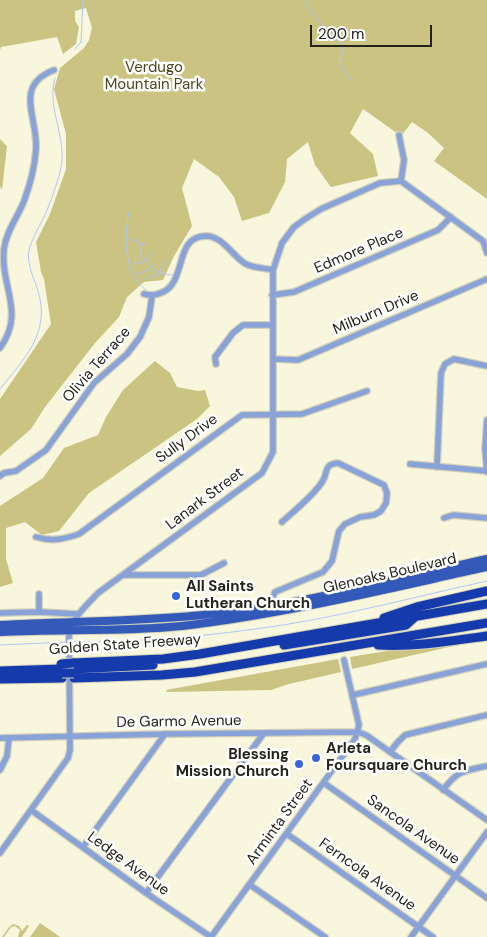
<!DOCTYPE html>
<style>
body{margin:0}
#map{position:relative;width:487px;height:937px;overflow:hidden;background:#f8f6dd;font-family:"DM Sans",sans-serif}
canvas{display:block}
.scale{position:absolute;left:310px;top:25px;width:122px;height:22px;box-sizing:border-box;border:2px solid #24231a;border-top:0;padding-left:6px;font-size:15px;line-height:18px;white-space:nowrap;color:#24231a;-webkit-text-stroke:4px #fff;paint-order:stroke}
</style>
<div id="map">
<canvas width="487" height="937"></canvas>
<div class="scale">200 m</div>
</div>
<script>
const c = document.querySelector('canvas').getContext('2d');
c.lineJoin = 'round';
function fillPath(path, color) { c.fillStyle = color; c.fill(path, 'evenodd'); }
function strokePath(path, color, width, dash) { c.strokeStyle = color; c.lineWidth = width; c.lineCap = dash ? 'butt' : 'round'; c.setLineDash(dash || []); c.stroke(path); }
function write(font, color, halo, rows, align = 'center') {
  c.font = font + ' "DM Sans",sans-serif'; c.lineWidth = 5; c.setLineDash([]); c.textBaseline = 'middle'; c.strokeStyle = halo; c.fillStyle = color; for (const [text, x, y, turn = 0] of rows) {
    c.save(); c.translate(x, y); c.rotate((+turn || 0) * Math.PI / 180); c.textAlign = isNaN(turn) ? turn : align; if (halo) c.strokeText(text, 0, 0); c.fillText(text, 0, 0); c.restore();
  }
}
const green = new Path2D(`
 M0,0H487V199L434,161L444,148L428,133L412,122L401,136L363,109L350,133L373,154L378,176L331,187L315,165L308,142L287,159L285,182L269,213L242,221L234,197L219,177L194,159L182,188L192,226L174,256L163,280L144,282L127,297L119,317L95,343L45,407L31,429L0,456V399L51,324L44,279L41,272L36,242L50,214L66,169V134L54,89L60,68L84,48L89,40L92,28L86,8L75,11V21L79,27L76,44L63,54L57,37L1,47L0,50Z
 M0,139L7,146L2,190L0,186Z
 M155,361L170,373L177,387L198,391L205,390L210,406L197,419L89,493L59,531L42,535L25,522L6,528V559L13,583L0,587V506L43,478L64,448L98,435L106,417L123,390Z
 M458,645L352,669L350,657L406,648Z
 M338,659L341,672L289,684L271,690L167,692L166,690Z
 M40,923L60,937H30Z
 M13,924L19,926L22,931L27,925L29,926L22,937H18L20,930L15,926L11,927L4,937H2L9,927Z`);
const stream = new Path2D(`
 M305,0C311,21 342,38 343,49C344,53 340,60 339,64L351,80
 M75,49L81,42L83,0
 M129,212C124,239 123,272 147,291
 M129,238L141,244L146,243
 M141,244V258L143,261
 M146,260C153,271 161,275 174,275
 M133,262L140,264L149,257L155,250
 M138,274L151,269L155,264
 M146,279L159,274L165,262
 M0,389C24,359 51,333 38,291C34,278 26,263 29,250C32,239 38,229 43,219C49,207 61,174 62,161C64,134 47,104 55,78
 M71,642C142,642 212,636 283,625C351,614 419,596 487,581
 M0,645L67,642`);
const minor = new Path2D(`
 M399,135L404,160L401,181L483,241L487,253
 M144,294C152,296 156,295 163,292C187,281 174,236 206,236C223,236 233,257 246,264C253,268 265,268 273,270
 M272,295L294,292L438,230L451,217
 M0,348C26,312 0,287 4,249C6,231 18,217 24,201C30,185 35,165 36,149C38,117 13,86 54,70
 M273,359L298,360L487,279
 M216,364L215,357L233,333L243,325H272
 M410,464L487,471
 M437,467L441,373L445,364L454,359L487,366
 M487,472L485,449L487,420
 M0,476L4,473L16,471L46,450L94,383L127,354L140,337L149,317L152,296
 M444,518L453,515L487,518
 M36,537C52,542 64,539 79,534L242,415L302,414L367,391
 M123,575H201L224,563
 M272,609L271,602L275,592L323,572L332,561L339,531L345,524L360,517L374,515L381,511L386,503L387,493L384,485L338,463C322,465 329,473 322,482C315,494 293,512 282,522
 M39,612V594
 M0,613L39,612L78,614
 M353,695L487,664
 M0,738L165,734L358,732L366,735L487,820
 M390,752L397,743L405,735L487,715
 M0,770L7,756L9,738
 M324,783L487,898
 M443,790C458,770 464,771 487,766
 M31,810L146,893L211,937
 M287,834L433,937
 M83,847L165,734
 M0,853L68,758L70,750L69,637C71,618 86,606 98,593L262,473L273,452V270L282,243L294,227L305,219L321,209L380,183L401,181
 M250,885L325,937
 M146,893L264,733
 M211,937L355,739L359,725L344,660
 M411,937L487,832`);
const major = new Path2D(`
 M0,625C71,621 141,622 212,614C305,604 396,579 487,559
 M0,632C60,629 122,632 182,626C285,614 386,589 487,567`);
const highway = new Path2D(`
 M384,618L417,607L487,591
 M284,645L406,625L416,616
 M378,645C415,647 451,641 487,636
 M73,663L163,659L200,654L487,604
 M74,669L153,665
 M0,671L62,669
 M74,678L162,675L195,672L487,623
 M0,679L62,678`);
const highwayBridge = new Path2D(`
 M61,664L73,663
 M62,673H74`);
const markers = [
 [176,596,5,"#3966d6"],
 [316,758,5,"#3966d6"],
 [299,764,5,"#3966d6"]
];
const parkNames = [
 ["Verdugo",154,68],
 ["Mountain Park",154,85]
];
const streetNames = [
 ["Edmore Place",359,251,-23],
 ["Milburn Drive",376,313,-23],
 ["Olivia Terrace",97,365,-49],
 ["Sully Drive",187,439,-36],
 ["Lanark Street",205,499,-37],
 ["Glenoaks Boulevard",390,574,-13],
 ["Golden State Freeway",125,645,-4],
 ["De Garmo Avenue",179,722,-1],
 ["Arminta Street",280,822,-54],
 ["Sancola Avenue",413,830,35],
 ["Ledge Avenue",128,864,36],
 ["Ferncola Avenue",367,875,35]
];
const poiNames = [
 ["All Saints",186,587],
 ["Lutheran Church",186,604],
 ["Arleta",326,749],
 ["Foursquare Church",326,766],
 ["Blessing",289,755,"right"],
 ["Mission Church",289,772,"right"]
];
fillPath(green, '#cbc381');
strokePath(stream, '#aec6f8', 1);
strokePath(minor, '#d2d0ba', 8);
strokePath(major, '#d2d0ba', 10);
strokePath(highway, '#d2d0ba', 11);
strokePath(minor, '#89a3d8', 5.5);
strokePath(major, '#3359b9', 8);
strokePath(highway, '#143aac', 9);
strokePath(highwayBridge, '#d2d0ba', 11, []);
strokePath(highwayBridge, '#143aac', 9);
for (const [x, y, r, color] of markers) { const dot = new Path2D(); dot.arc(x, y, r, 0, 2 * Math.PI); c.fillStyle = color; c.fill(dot); strokePath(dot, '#fff', 2); }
write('15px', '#4c471c', '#fff', parkNames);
write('15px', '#24231a', '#fff', streetNames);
write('bold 15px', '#24231a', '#fff', poiNames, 'left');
</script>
